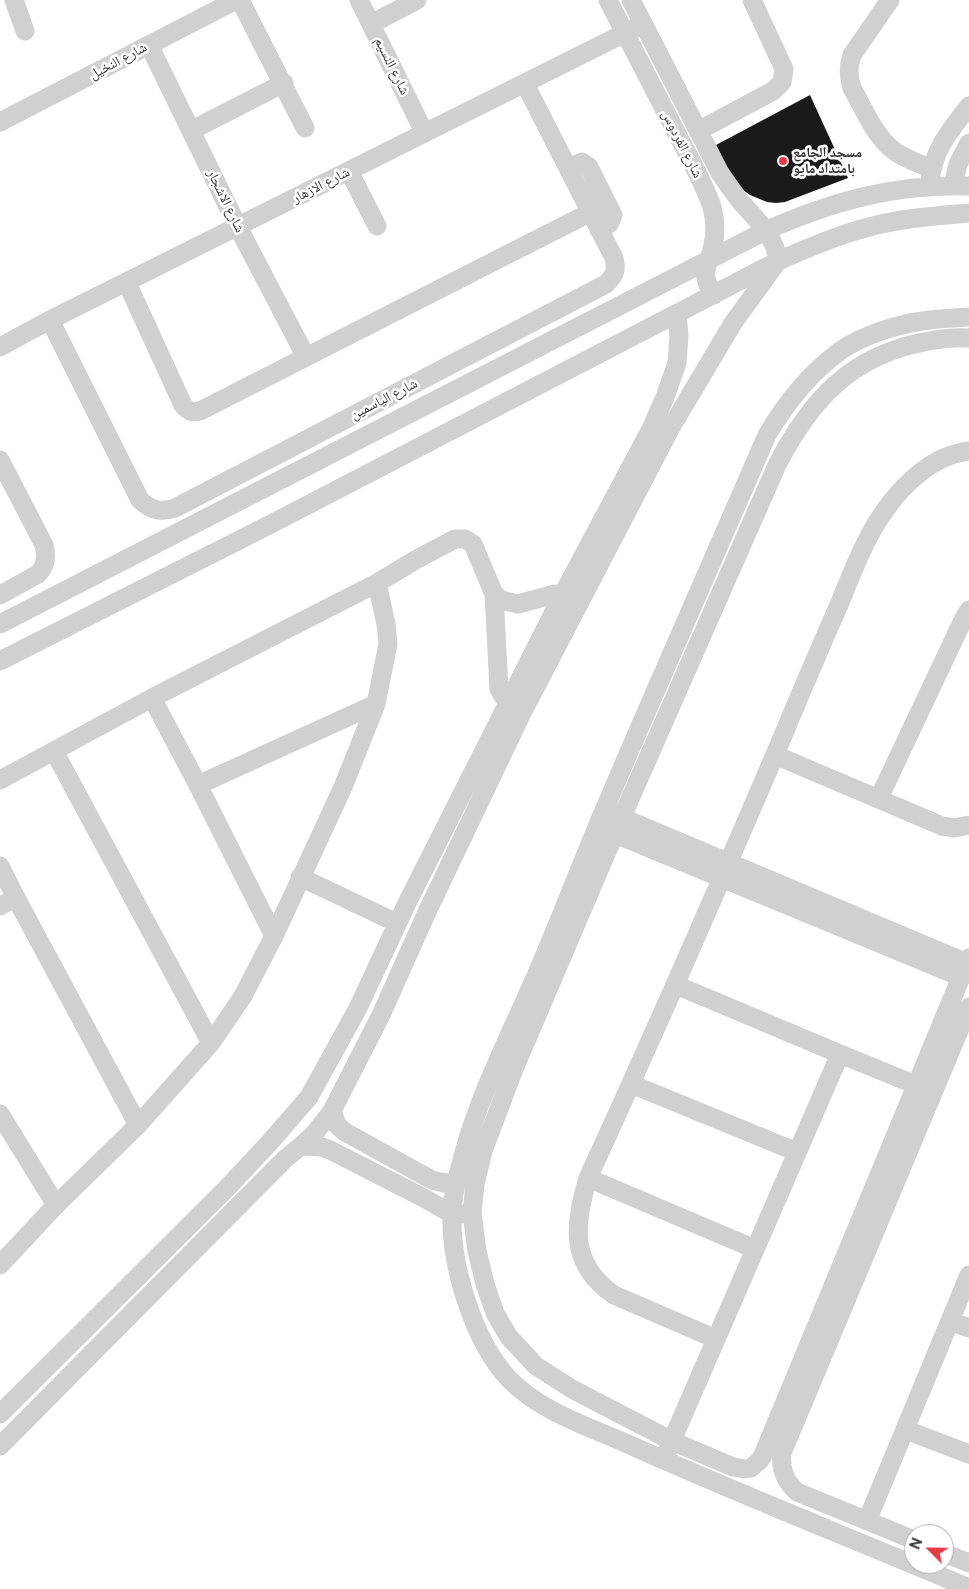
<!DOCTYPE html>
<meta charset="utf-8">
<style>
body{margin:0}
#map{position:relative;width:969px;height:1589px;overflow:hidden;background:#fff;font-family:"Public Sans",sans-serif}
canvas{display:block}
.north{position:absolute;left:904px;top:1524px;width:50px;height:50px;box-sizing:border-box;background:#fff;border:1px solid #adadad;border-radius:50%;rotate:293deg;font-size:14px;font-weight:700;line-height:20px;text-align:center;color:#333}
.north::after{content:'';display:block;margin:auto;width:18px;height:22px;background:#e63946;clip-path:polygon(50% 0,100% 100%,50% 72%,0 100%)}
</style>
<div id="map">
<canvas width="969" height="1589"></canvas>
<div class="north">N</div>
</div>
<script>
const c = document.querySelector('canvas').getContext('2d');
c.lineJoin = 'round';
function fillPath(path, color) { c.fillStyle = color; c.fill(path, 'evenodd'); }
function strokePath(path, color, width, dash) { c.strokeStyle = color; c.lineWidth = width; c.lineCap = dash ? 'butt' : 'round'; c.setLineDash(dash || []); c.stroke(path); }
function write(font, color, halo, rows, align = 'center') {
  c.font = font + ' "Public Sans","Noto Naskh Arabic",sans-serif'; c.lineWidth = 5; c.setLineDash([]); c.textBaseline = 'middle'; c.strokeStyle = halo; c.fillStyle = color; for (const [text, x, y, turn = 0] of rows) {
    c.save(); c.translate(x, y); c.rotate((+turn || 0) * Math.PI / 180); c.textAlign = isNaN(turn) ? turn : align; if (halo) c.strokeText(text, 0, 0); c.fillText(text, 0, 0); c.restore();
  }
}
const building = new Path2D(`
 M810,95L848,178L785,202L776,203L767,202L750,195L743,190L732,178L716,145Z`);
const minor = new Path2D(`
 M14,0L25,31
 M240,0L305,128
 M359,0L424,132
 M608,0C630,43 652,86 674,128C687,154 703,180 712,207C715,219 716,233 713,245C709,267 698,273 714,295
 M890,0L852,55C848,67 848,76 852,88C864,109 874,135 893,150C904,159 919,163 932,169
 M371,24L417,0
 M149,45L238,227L306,357
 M0,122L236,0
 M192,130L284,83
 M698,131L773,91L782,82L784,69L752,0
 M568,168L582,162L589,167L613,215L610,223L599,230
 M349,171L377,226
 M930,181C934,148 950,131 969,106
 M953,185L958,164L969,143
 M127,283L183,405C188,411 192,413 200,411L591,212
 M969,317C954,318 938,318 923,321C898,324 861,336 840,351C810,373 786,403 767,435C712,562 656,688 602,815C581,865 562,915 541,964C514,1028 481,1089 463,1156C458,1175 452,1196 452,1216C451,1267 474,1342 509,1379C539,1411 590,1427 630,1445C741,1495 856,1540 969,1588
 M50,320L140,500C151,510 160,513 175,508L606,284C615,275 617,270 614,258L525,84
 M969,338C953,337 939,339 924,342C850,356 810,401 777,465L615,833L514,1069L483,1151L475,1184L472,1213L477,1251L485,1284L495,1313L509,1337L536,1366L572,1389L672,1441L733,1467L745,1469L751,1468L760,1460L763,1455L969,958
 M0,347L50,320L643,24
 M0,460L44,545C47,556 46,566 38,574L0,595
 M494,594L501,600L518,604L555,594H563L572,598
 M0,624L765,231C833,201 894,184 969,186
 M0,661L271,524L778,261C808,248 838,235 869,227C902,218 935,216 969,213
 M152,698L198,785
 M54,751L211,1043
 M775,755L942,826L955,828L969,825
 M0,780L152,698L377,583L419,558L455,539H465L473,544L494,594L499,689L503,696L516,707
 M879,798L964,618L969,610
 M611,813L967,963
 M603,829L961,977
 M0,866L16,898L138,1125
 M300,877L397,923
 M0,906L16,898
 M274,936L198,785L376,704
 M676,985L840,1054
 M631,1084L797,1152
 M0,1114L56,1205
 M301,1146L314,1134L332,1111
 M588,1178L755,1249
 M456,1182L444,1183L432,1180L345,1132L337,1125L332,1111L381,1015L427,912L523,711L670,429L733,323L778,261C776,237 756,219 741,202C733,192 727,183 720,173L631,0
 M0,1265L56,1205L138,1125L211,1043L243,996L274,936L343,787L376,704L388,644L386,624L377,583
 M950,1321L969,1328
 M716,1339L614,1295C569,1264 574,1224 588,1178C656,1030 721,881 785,731C803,687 822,644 841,600C852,573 866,537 883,513C903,484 933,455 969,451
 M0,1414L227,1188L271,1141L309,1097L358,1008L407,903L563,594L652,427L665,397L677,363L679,335L677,314
 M906,1430L969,1454
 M0,1446L285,1159L301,1146L322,1147L330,1150L422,1197L452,1214H463
 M667,1452L840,1054L916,1085
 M867,1521L969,1275
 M914,1540L797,1492C785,1481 780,1469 782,1453L969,1007
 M944,1553L969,1563`);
const markers = [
 [783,161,5,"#e63946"]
];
const streetNames = [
 ["شارع النخيل",118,61,-28],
 ["شارع النسيم",392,66,64],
 ["شارع الفردوس",682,144,63],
 ["شارع الازهار",321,185,-27],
 ["شارع الاشجار",226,201,64],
 ["شارع الياسمين",384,399,-27]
];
const poiNames = [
 ["مسجد الجامع",793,153],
 ["بامتداد مايو",793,169]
];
fillPath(building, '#1a1a1a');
strokePath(minor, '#d0d0d0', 19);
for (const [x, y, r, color] of markers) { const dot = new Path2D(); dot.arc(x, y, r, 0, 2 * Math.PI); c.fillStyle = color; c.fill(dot); strokePath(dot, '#fff', 2); }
write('14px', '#333', '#fff', streetNames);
write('bold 14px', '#333', '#fff', poiNames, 'left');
</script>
